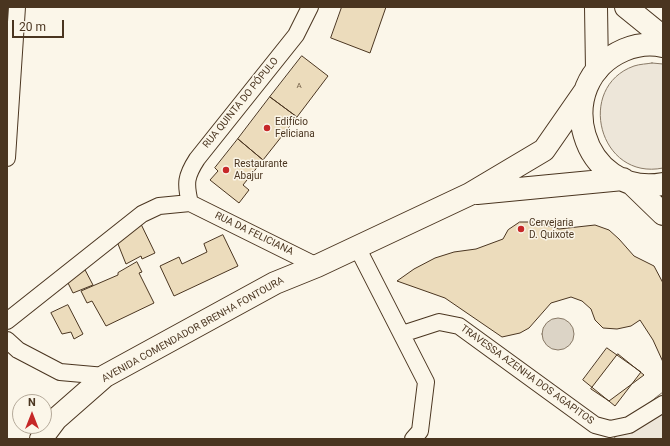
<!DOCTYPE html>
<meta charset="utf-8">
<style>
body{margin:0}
#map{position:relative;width:670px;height:446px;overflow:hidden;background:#fbf6e9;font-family:Roboto,sans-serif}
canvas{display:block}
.frame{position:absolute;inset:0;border:8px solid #4a3520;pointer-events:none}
.north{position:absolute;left:12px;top:394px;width:40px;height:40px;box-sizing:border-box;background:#fbf6e9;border:1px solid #b4a999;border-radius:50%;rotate:0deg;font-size:11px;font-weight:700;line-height:16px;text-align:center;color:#4a3520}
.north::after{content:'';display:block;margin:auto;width:14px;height:18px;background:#c62828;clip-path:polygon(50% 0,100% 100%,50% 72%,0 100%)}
.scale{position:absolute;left:12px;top:20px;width:52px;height:18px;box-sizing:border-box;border:2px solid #4a3520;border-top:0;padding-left:5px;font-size:12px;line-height:14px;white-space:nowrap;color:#4a3520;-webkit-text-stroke:3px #fbf6e9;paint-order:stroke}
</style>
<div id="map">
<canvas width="670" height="446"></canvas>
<div class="frame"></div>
<div class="north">N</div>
<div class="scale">20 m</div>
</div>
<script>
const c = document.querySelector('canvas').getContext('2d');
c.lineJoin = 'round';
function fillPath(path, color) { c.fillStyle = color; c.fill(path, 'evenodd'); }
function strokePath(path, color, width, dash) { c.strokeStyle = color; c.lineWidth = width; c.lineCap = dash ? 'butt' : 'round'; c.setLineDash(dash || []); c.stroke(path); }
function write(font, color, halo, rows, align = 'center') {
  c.font = font + ' Roboto,sans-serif'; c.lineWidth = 3; c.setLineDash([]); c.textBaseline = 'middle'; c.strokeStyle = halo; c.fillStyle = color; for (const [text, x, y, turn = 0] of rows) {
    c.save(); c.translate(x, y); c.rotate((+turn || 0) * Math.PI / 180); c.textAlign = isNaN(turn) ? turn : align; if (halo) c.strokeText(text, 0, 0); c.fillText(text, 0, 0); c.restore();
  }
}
const green = new Path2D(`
 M652,63L663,64V168C599,181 575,87 634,66C640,64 647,64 652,63Z
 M663,392V439H613C631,424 644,405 663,392Z`);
const water = new Path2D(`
 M542 334a16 16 0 1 1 32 0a16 16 0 1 1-32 0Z`);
const building = new Path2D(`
 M342,7H386L370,53L331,38Z
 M302,56L328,76L297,117L270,97Z
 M270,97L297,117L263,160L238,139Z
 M238,139L263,160L243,185L249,190L239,203L210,180L218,171L215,168Z
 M139,220L155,253L142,259L141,256L126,264L116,239Z
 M520,222H534L559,229L595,225L609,230L619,239L634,256L654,266L663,283V362L653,340L640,320L631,326L617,329L603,328L595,320L591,309L582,301L571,297L551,303L529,328L520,333L502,337L445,298L397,281L414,269L435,258L454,252L476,249L503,239L508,230Z
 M223,235L238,266L174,296L160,266L179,257L182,264L207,252L204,244Z
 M137,262L142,272L139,273L154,303L106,326L92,301L87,303L81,291L118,275V273Z
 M83,266L93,285L73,293L66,279Z
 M68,305L83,334L74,339L71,332L62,334L51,313Z
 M607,348L641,372L615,406L583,380Z
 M618,354L644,375L609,401L591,389Z`);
const minor = new Path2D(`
 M7,158L17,7
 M190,203C185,183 186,176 197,159L296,35L310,7
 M190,203L317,266
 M357,247L426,382L420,431L413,439
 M7,321L142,214L159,206L190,203
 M402,334L439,322L459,326L595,425L610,429L629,425L663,404
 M7,340L18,350L60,372L105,376`);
const secondary = new Path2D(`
 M596,7L597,70
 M626,7L663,37`);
const primary = new Path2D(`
 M663,46C650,43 636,45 624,50C548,83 582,199 663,184
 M631,183L663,214
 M477,193L623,179
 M41,439L56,419L105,376L275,283L317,266L470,194L544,150L585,91`);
const markers = [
 [267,128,4,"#c62828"],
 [226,170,4,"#c62828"],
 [521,229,4,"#c62828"]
];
const numberNames = [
 ["A",299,86]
];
const streetNames = [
 ["RUA QUINTA DO PÓPULO",241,103,-51],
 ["RUA DA FELICIANA",254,234,26],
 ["AVENIDA COMENDADOR BRENHA FONTOURA",193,330,-29],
 ["TRAVESSA AZENHA DOS AGAPITOS",527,375,36]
];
const poiNames = [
 ["Edifício",275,122],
 ["Feliciana",275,134],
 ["Restaurante",234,164],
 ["Abajur",234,176],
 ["Cervejaria",529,223],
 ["D. Quixote",529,235]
];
fillPath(green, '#ede6d9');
strokePath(green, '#887966', 1);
fillPath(water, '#dcd4c6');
strokePath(water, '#887966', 1);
fillPath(building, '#ecdcbc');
strokePath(building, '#4a3520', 1);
strokePath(minor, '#4a3520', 18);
strokePath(secondary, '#4a3520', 24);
strokePath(primary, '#4a3520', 24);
strokePath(minor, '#fbf6e9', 16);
strokePath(secondary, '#fbf6e9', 22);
strokePath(primary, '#fbf6e9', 22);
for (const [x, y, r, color] of markers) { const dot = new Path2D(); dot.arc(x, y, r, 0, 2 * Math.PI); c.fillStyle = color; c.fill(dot); strokePath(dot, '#fbf6e9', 1.5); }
write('8px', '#725f47', null, numberNames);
write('10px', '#4a3520', '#fbf6e9', streetNames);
write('10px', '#4a3520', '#fbf6e9', poiNames, 'left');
</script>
